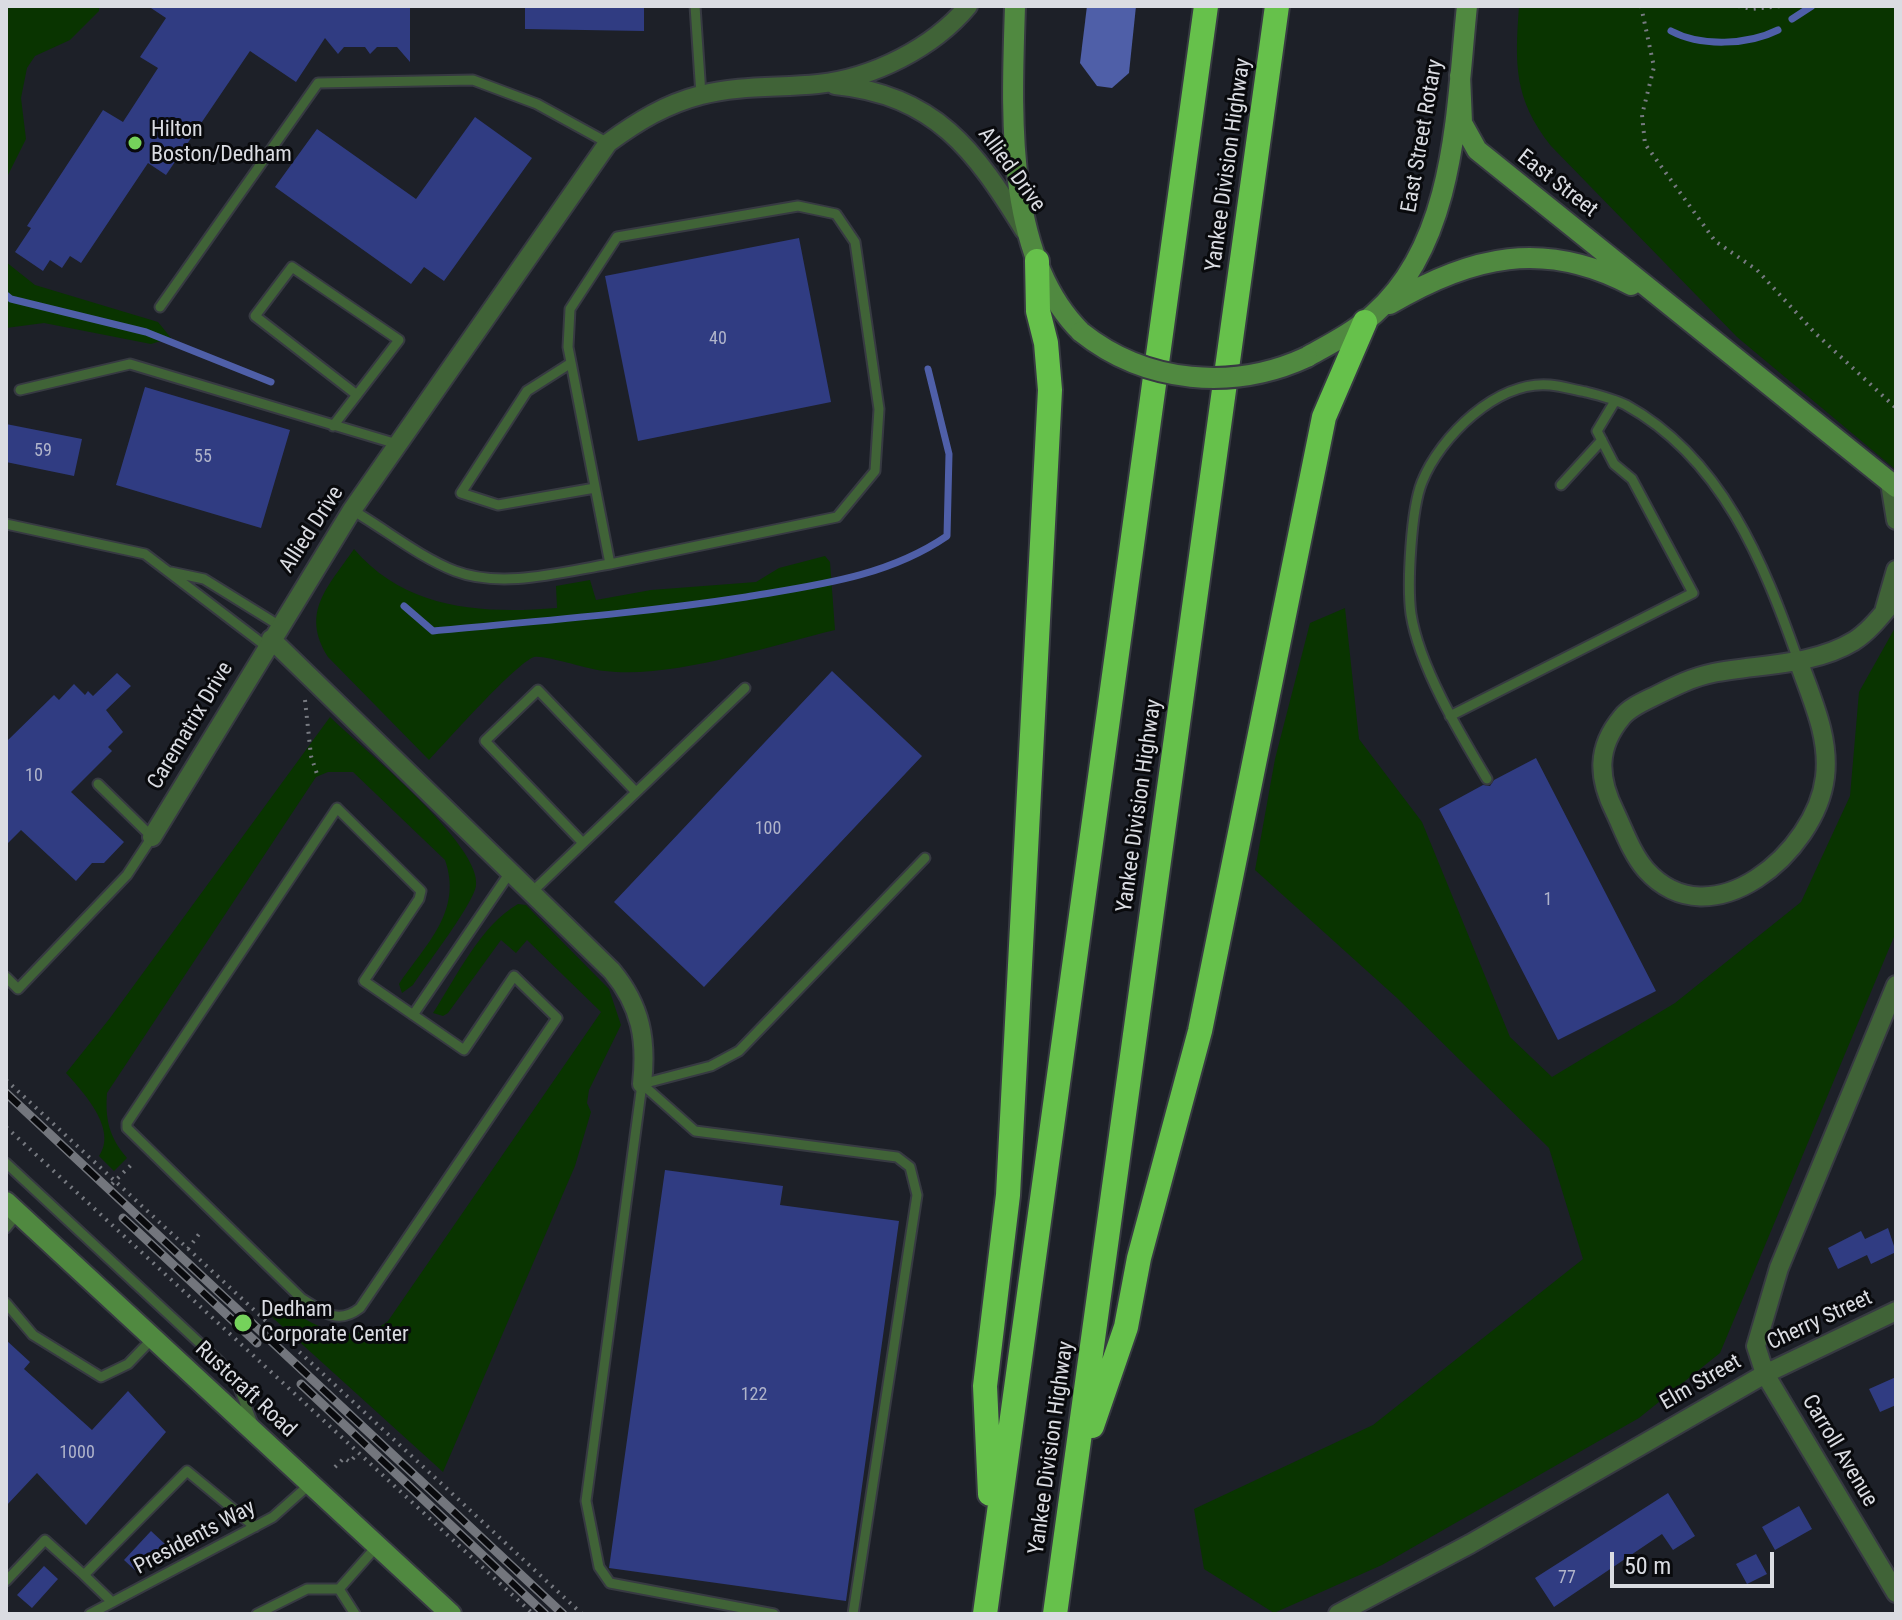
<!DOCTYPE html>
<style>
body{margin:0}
#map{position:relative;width:1902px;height:1620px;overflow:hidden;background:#1d2028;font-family:"Roboto Condensed",sans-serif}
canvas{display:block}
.frame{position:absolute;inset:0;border:8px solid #dadce2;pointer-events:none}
.scale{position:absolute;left:1610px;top:1552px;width:164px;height:36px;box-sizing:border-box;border:4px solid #dadce2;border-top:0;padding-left:10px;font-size:24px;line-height:28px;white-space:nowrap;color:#dadce2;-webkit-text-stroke:6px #090a0d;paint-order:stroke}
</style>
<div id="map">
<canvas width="1902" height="1620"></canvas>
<div class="frame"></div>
<div class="scale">50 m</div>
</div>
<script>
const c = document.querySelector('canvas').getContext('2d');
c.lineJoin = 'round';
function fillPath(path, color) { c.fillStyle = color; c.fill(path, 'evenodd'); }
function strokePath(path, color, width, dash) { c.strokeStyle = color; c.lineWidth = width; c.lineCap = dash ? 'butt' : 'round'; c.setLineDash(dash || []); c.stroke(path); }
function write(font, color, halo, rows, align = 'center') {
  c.font = font + ' "Roboto Condensed",sans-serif'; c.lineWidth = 6; c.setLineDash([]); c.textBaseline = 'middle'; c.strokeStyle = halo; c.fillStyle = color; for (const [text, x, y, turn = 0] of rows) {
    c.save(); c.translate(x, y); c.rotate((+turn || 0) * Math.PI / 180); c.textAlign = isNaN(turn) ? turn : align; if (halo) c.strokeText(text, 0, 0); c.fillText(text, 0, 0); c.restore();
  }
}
const green = new Path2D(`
 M6,6H99V11L70,40L35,56L27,68L21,98L26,139L6,179Z
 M1519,6H1896V470L1737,337L1551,146C1513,98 1515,63 1519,6Z
 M6,262L35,285L158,322L171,338L151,344L44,323L6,328Z
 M354,549C406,610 483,614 557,608L556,586L590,580L596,600L651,590L756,582L779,568L825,556L830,562L835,630C768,646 673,679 605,671C591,670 542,654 534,657C515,664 448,740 429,760L328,657C300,612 328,587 354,549Z
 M1345,608L1359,739L1422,822L1510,1037L1552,1077L1675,1003L1801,902L1850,796L1859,692L1896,626V932L1720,1353L1639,1418L1382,1565L1274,1613L1204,1569L1194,1509L1373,1425L1583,1259L1549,1148L1397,998L1255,870L1275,759L1310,623Z
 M330,717C361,747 483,846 476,886C472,906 427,964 413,985L402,993L399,984C426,944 463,911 445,860L353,772H328L316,777L107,1093C105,1119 109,1137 127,1158L114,1171L99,1156C118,1129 83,1092 66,1073L110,1018Z
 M518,904L526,905L609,989L621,1025L589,1090L587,1103L591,1112L575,1166L443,1472L272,1317L286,1305C312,1329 358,1346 388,1321L601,1012L527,940L516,953L501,940L448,1013L443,1016L433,1013C457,976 480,926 518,904Z`);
const water = new Path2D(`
 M1087,6H1136L1129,73L1112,88L1097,86L1080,63Z`);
const stream = new Path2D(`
 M1792,19L1812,6
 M1671,31C1701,47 1748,45 1778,30
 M6,295L11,299L146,332L271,382
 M404,606L433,631C538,621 642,613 746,597C817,585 887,577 947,536L949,454L928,369`);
const building = new Path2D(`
 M148,6H410V62L397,47H377L370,54L365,47H344L338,54L325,38L296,82L250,51L166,175L148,163L81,263L70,256L62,268L50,260L43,271L15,252L31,228L27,226L103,110L123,122L158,68L140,57L166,18Z
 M525,6H644V31L525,29Z
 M475,117L532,158L444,281L424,267L411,284L275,187L317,129L416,199Z
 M799,238L831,402L638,441L605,276Z
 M145,387L290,430L261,528L116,485Z
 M6,424L82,439L74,476L6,462Z
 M832,671L922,756L704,987L614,902Z
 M117,673L131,686L106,710L123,732L108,747L112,751L71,792L124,842L104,863H92L76,881L21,830L6,845V742L54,695L59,700L74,684L85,695L88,691L93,696Z
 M1536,758L1656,991L1558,1040L1439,809L1483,785L1490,786L1494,780Z
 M665,1170L783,1186L780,1205L899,1221L846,1601L609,1568Z
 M1888,1228L1896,1252L1871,1264L1867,1255L1838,1269L1828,1248L1861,1231L1865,1239Z
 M6,1340L30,1362L24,1369L92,1430L128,1391L166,1432L86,1525L37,1473L6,1506Z
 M1896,1377V1405L1880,1412L1869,1389Z
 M1668,1493L1695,1536L1673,1550L1662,1534L1554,1607L1535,1578Z
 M1799,1506L1812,1529L1775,1550L1762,1527Z
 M151,1531L165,1544L138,1573L124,1560Z
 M1756,1554L1767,1574L1747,1584L1736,1564Z
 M44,1566L58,1579L32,1608L17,1595Z`);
const path = new Path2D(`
 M1641,6L1654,67L1642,115L1645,144L1715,241L1757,270L1815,333L1896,408
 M1738,6L1752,9L1781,6
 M305,700L311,756L318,777
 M6,1080L582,1614
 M6,1127L533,1614
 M112,1184L133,1163
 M188,1249L202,1230
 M335,1467L344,1458L350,1462L357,1454`);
const service = new Path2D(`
 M695,6L701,95
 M160,307L318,83L473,80L537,104L608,143
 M571,363L527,391L461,493L498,505L595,488
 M20,390L130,364L397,444
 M333,426L399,340L292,267L255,316L357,395
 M1561,485L1602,440
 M352,510C385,529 419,557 455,571C502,589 562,572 610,564L568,347L570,309L617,237L798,206L836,214L855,242L879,409L875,471L837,517L610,564
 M6,524L145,554L267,647
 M171,572L204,579L280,626
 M1450,716L1693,593L1632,479L1614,464L1597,431L1615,401
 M1487,779C1460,734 1419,666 1411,614C1407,585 1411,509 1422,482C1440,437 1497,380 1550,385C1562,386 1574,390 1586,392C1598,395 1614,399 1626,405C1722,458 1764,563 1798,660
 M337,808L421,891L419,899L364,981L464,1050L514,976L557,1018L360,1308C337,1326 322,1311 301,1298L127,1128V1123Z
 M583,843L485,741L538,690L636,792
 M532,892L745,688
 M6,977L18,989L127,875L152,837L98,784
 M413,1015L511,871
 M642,1084L695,1131L897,1157L910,1167L917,1195L853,1614
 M642,1084L586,1501L599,1567L610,1583L774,1614
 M642,1084L711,1066L739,1051L925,858
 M6,1163L220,1362L239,1388L253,1424
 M6,1228L18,1213
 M6,1303L33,1335L101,1377L128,1364L153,1338
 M6,1581L45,1540L84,1575
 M339,1589L355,1614
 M112,1602L84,1575L187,1471L255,1527
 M90,1614L273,1517L310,1484
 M257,1614L307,1589H339L377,1546`);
const minor = new Path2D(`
 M835,85C935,95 975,150 1024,230
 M1890,483L1896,520
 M1885,608L1896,570
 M271,639L612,971C641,1006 647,1040 642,1084
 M1798,660C1811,698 1830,736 1825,777C1816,852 1711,942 1646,870C1632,854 1624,831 1615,812C1598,778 1596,748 1622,717C1630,707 1645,701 1657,695C1675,686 1693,677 1713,673C1758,664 1813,666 1854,641C1871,630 1883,613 1896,598
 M152,837L352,510L608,143C638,121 666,104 701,95C739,85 779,88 818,84C873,78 933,48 968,6
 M1896,985L1779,1268L1756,1346L1765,1374L1896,1593
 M1338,1614L1470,1544L1765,1374L1896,1311`);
const secondary = new Path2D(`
 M1015,6C1012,107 1003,255 1081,332
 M1460,75L1462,123L1477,150L1896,487
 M1390,304C1471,256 1544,239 1631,285
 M1307,357C1330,344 1354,332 1374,314C1457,241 1456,107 1467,6
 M6,1202L451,1614`);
const motorway = new Path2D(`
 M1092,1426L1126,1327L1139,1258L1200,1031L1324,417L1365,322
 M990,1494L985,1386L1008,1195L1050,390L1046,343L1038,311L1037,261
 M985,1614L1206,6
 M1055,1614L1277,6`);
const rail = new Path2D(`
 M6,1093L563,1614
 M123,1218L257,1343
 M301,1384L545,1614`);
const secondaryBridge = new Path2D(`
 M1081,332C1146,384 1234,391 1307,357`);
const markers = [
 [135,143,8,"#75d25b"],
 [243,1323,10,"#75d25b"]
];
const numberNames = [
 ["40",718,339],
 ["59",43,451],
 ["55",203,457],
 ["10",34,776],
 ["100",768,829],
 ["1",1548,900],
 ["122",754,1395],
 ["1000",77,1453],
 ["77",1567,1578]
];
const poiNames = [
 ["Hilton",151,130],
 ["Boston/Dedham",151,155],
 ["Dedham",261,1310],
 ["Corporate Center",261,1335]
];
const streetNames = [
 ["East Street Rotary",1423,136,-80],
 ["Yankee Division Highway",1229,165,-82],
 ["Allied Drive",1011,170,54],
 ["East Street",1557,184,38],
 ["Allied Drive",312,530,-57],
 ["Carematrix Drive",191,726,-59],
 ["Yankee Division Highway",1140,806,-82],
 ["Cherry Street",1820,1321,-25],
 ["Elm Street",1701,1383,-30],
 ["Rustcraft Road",245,1390,43],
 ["Yankee Division Highway",1052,1448,-82],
 ["Carroll Avenue",1839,1451,59],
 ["Presidents Way",195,1538,-28]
];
fillPath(green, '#093400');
fillPath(water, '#4f5fa8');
strokePath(stream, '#4f5fa8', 7);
fillPath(building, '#303c82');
strokePath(service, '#373a42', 13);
strokePath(minor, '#373a42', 22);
strokePath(secondary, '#373a42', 24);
strokePath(motorway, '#373a42', 28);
strokePath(path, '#777a81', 4, [2, 6]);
strokePath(service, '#406337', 9);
strokePath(minor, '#406337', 18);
strokePath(secondary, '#508940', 20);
strokePath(motorway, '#66c14b', 24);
strokePath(rail, '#73767d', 9);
strokePath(rail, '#090a0d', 6, [18]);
strokePath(secondaryBridge, '#373a42', 24, []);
strokePath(secondaryBridge, '#508940', 20);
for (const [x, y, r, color] of markers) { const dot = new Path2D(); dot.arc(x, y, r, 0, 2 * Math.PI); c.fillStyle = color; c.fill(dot); strokePath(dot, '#090a0d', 3); }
write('18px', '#b0b4ca', null, numberNames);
write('22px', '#dadce2', '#090a0d', poiNames, 'left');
write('22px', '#dadce2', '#090a0d', streetNames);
</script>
